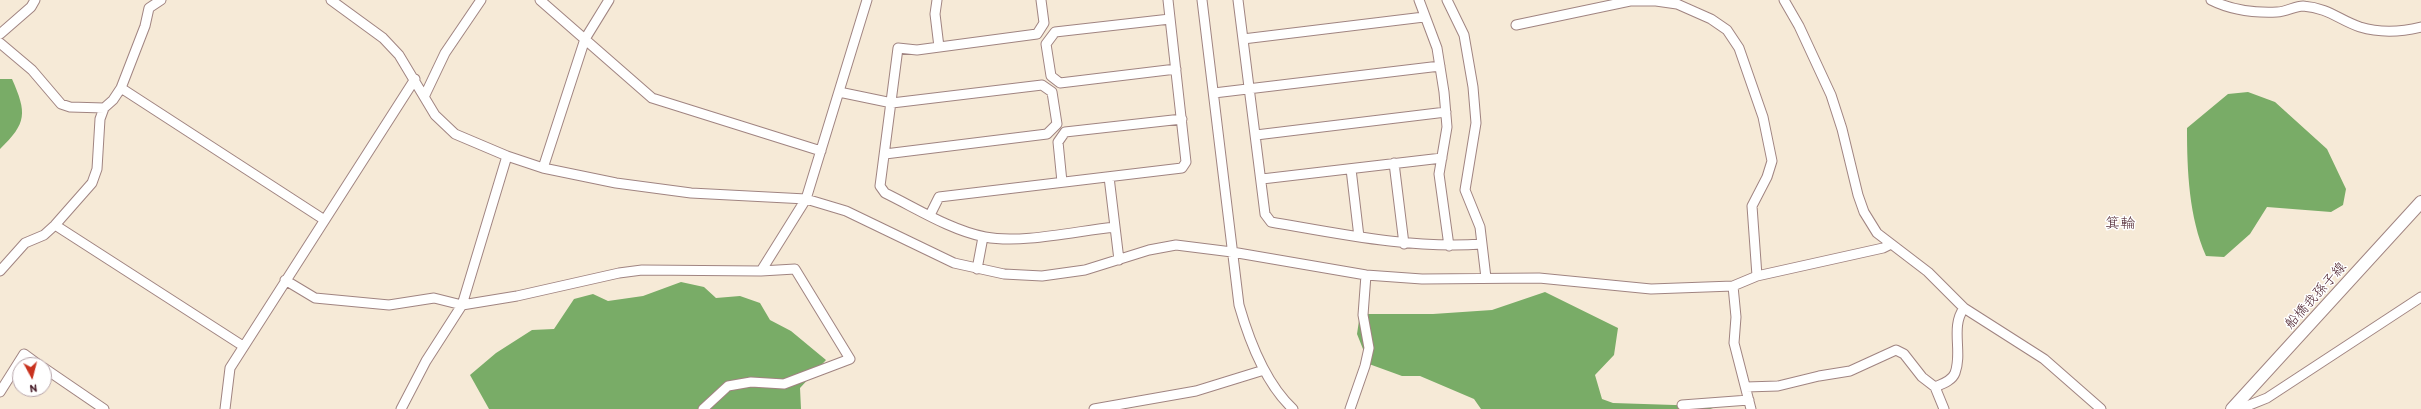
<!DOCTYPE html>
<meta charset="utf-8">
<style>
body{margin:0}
#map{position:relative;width:2421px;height:409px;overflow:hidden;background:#f6ead7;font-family:Itim,sans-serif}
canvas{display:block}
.north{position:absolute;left:12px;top:357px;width:40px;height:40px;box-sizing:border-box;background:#fff;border:1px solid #b7a5aa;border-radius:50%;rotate:173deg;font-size:11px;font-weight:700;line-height:16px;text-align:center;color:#4a1f2b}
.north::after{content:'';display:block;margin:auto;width:14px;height:18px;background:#c8321e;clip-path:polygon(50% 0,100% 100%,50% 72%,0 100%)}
</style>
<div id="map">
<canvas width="2421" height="409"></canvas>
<div class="north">N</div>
</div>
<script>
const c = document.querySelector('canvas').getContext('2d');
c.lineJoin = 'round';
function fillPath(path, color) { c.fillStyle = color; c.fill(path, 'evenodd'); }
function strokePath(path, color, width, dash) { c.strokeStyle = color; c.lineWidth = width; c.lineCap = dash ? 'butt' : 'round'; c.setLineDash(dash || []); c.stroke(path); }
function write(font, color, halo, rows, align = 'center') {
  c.font = font + ' Itim,"Klee One",sans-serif'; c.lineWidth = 3; c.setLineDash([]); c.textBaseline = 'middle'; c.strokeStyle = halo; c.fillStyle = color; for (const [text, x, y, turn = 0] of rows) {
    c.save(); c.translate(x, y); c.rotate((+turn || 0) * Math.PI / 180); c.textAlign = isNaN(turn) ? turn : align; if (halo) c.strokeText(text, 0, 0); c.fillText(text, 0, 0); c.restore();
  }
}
const forest = new Path2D(`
 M0,79H12C27,113 27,123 0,149Z
 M2248,92L2275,102L2327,149L2346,189L2343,205L2331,212L2267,207L2250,234L2224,257L2206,256C2189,217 2187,171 2187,128L2228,94Z
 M681,282L704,287L716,298L740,296L760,303L770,320L791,331L826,360L800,388L801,409H489L470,375L496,353L532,330L554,329L574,299L593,294L608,301L643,296Z
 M1545,292L1618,328L1614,355L1595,375L1602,399L1613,403L1705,406L1713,409H1481L1474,399L1420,376H1402L1369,364L1357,334L1360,314H1433L1492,310Z`);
const minor = new Path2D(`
 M331,0L383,38L399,55L435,115L455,134L507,156L543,168L616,183L691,193L806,199L846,211L954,263L1004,274L1042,276L1085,270L1149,250L1176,245L1232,252L1366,275L1422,279L1539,278L1651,289L1733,286L1757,276L1883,248L1891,244
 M540,0L652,98L821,151
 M937,0L935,14L939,47
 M1041,0L1044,23L1037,34L917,50L898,48L880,186L885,193C916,208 950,230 985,237C1022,244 1076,231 1115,227
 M1202,0L1239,305C1249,340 1265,383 1293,409
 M1238,0L1265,214L1271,222C1341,234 1411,249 1482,244
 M1419,0L1437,48L1444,92L1447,127L1439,174L1449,246
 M1447,0L1464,35L1473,87L1476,123L1465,190L1480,227L1486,278
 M1784,0L1799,26L1831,95L1842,129L1858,195L1864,212L1877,233L1928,272L1964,308L2044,359L2101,409
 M2211,0C2231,10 2255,13 2277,12C2286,12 2295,6 2303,6C2329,8 2339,20 2360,27C2380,33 2401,32 2421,27
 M1170,19L1055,32L1046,44L1051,76L1060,83L1176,69
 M1516,25L1630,1H1656L1677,4L1711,19L1727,30L1739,48L1763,117L1772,161L1767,177L1752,206L1757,276
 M0,34L31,7L35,0
 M1243,39L1424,17
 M0,43L32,70L61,104L70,107L104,108
 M121,88L323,219
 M839,92L892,103L1042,85L1052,92L1057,124L1047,134L885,154
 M1214,93L1440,66
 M425,95L445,53L481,0
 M1256,135L1446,112
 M1394,163L1404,244
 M543,168L585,39L609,0
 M1351,169L1359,237
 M1109,177L1119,260
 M1262,179L1442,158
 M1062,182L1058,142L1065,132L1182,119
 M930,215L939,197L1182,168L1186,162L1168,0
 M55,225L243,346
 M977,269L983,237
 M0,271L25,243L44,235L55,225L92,183L97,169L100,119L104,108L113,100L121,88L145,26L149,8L161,0
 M285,280L315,298L389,305L434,298L462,305L517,296L619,273L642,270L761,271
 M1733,286L1736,317L1734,343L1751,409
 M44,368L104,409
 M1746,387L1778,386L1819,376L1850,371L1896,350L1904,354L1922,377L1935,387L1944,409
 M1935,387C1942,384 1952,381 1955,373C1963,352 1950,327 1964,308
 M0,392L24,354L39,365
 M2237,403L2242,408L2267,398L2421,297
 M1682,405L1749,400
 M225,409L230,368L415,79
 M401,409L426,361L462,305L507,156
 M703,409L728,386L751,382L784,384L850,359L795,269L761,271L806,199L867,0
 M1094,409L1196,391L1264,370
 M1350,409L1365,366L1369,348L1363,315L1366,275`);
const major = new Path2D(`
 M2232,409L2421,202`);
const streetNames = [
 ["船橋我孫子線",2316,296,-48]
];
const neighbourhoodNames = [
 ["箕輪",2120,224]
];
fillPath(forest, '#79ac67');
strokePath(minor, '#a08481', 11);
strokePath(major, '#a08481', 14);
strokePath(minor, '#fff', 9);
strokePath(major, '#fff', 12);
write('14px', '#4a1f2b', '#fff', streetNames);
write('15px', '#4a1f2b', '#fff', neighbourhoodNames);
</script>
